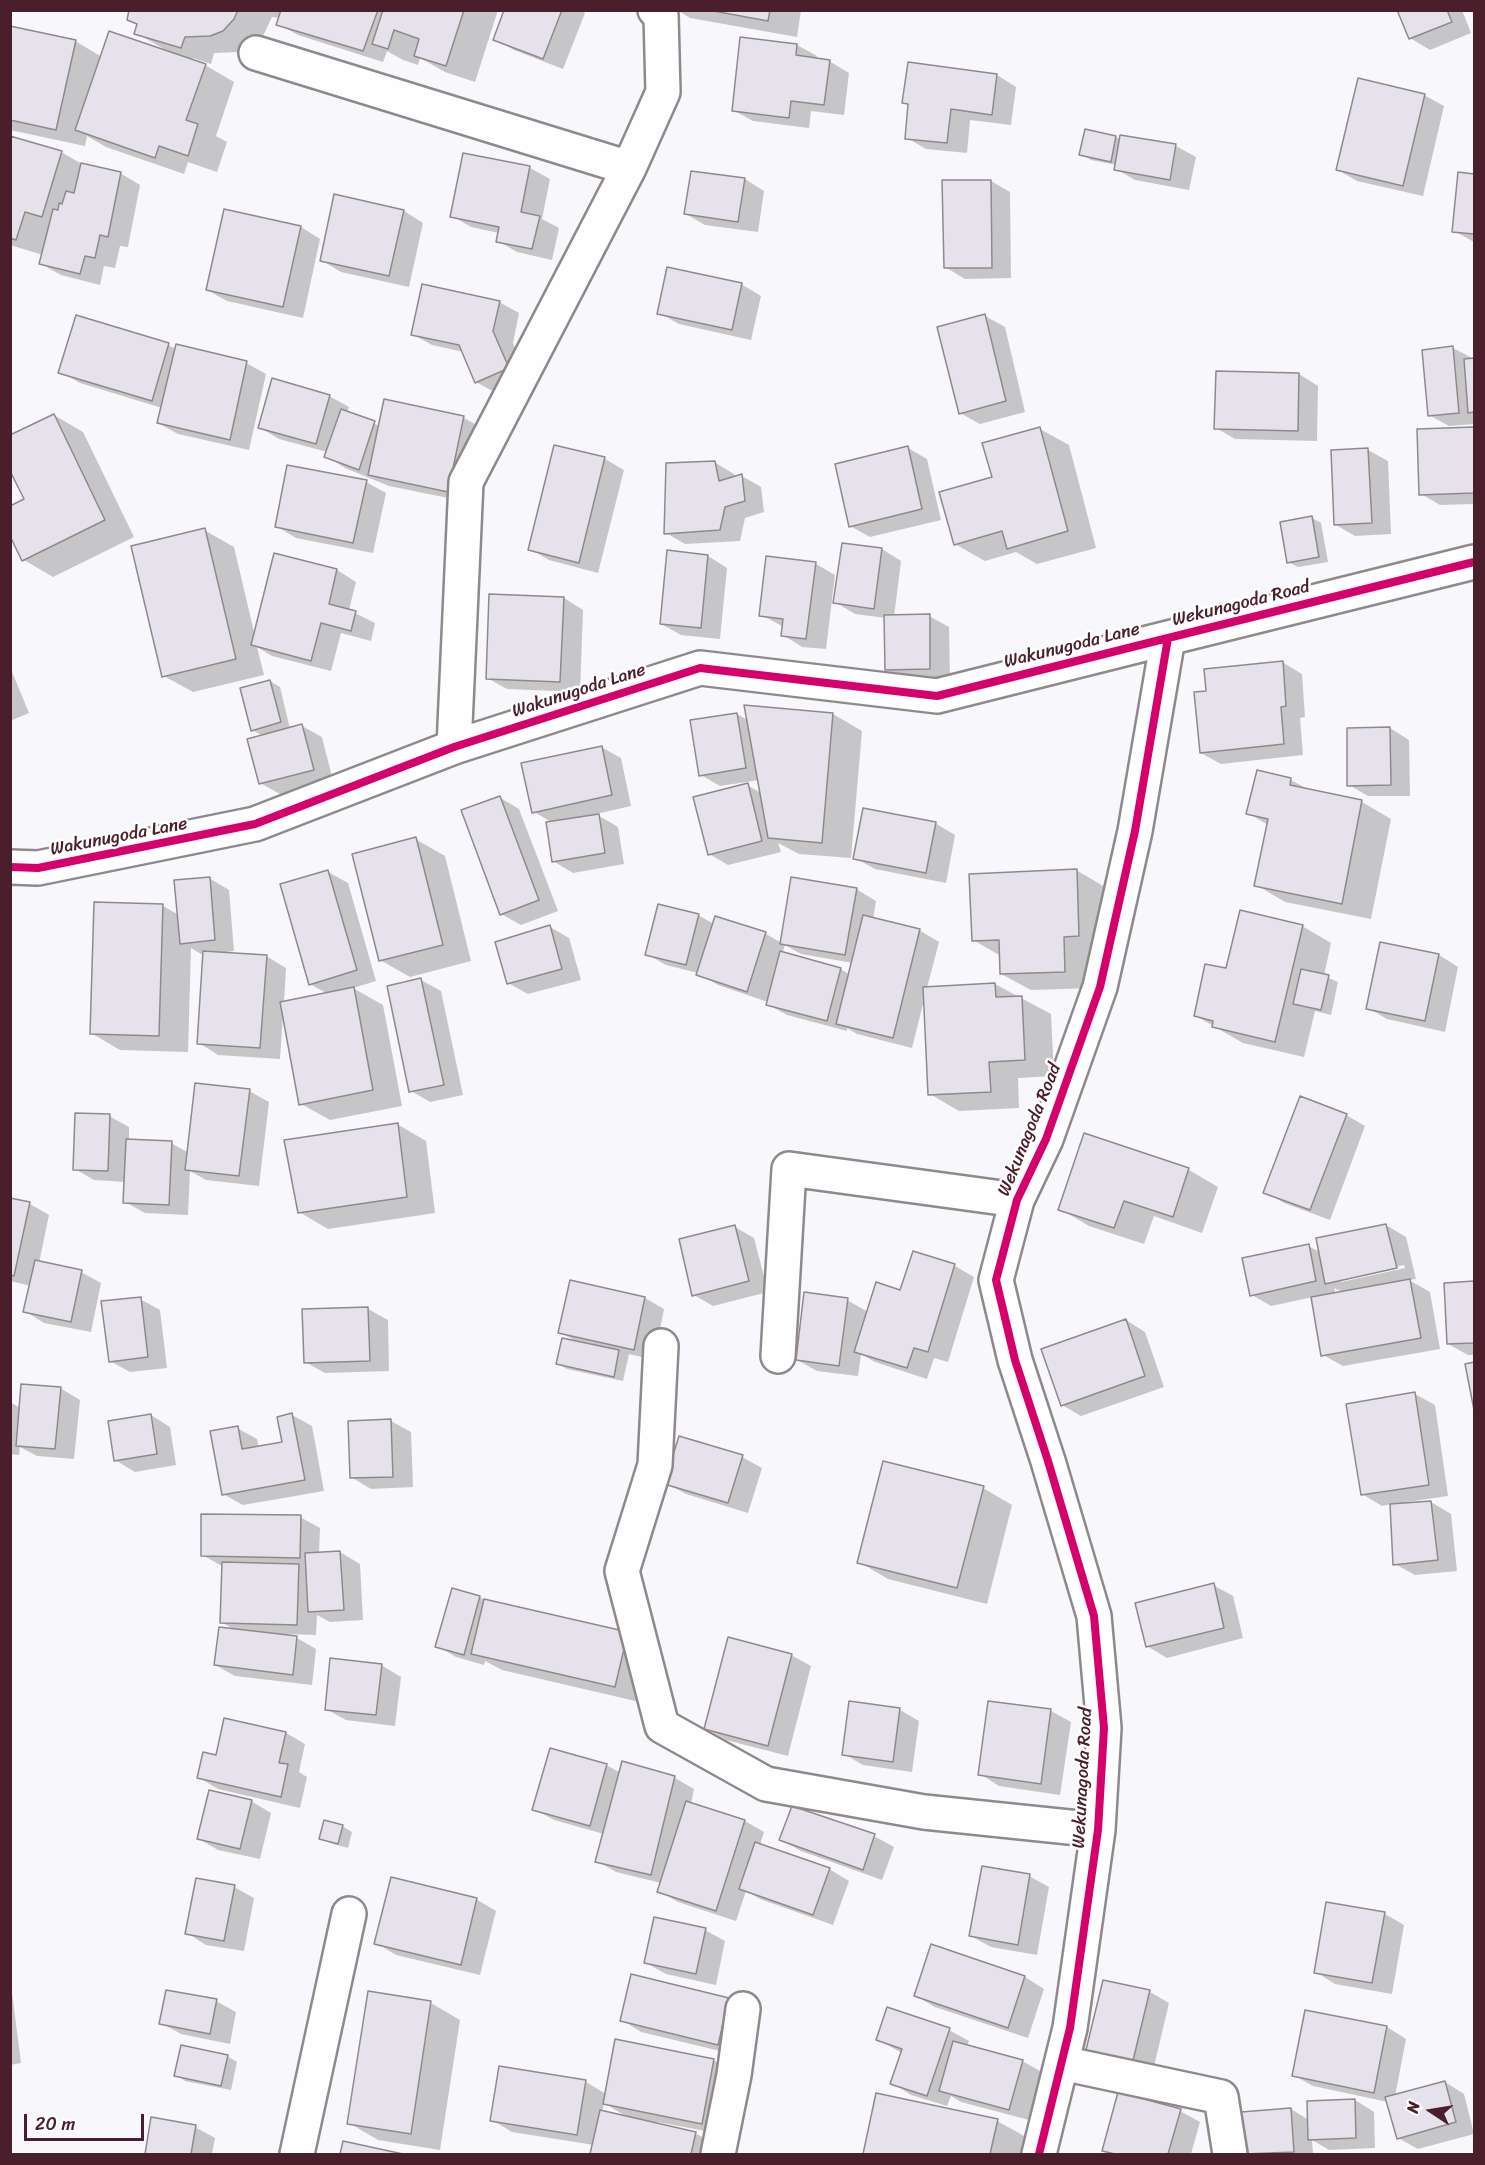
<!DOCTYPE html>
<style>
body{margin:0}
#map{position:relative;width:1485px;height:2165px;overflow:hidden;background:#f8f8fc;font-family:Sriracha,sans-serif}
canvas{display:block}
.frame{position:absolute;inset:0;border:12px solid #4a1f2b;pointer-events:none}
.north{position:absolute;left:1401px;top:2081px;width:60px;height:60px;-webkit-text-stroke:4px #fff;paint-order:stroke;rotate:282deg;font-size:16px;font-weight:700;line-height:24px;text-align:center;color:#4a1f2b}
.north::after{content:'';display:block;margin:auto;width:21px;height:27px;background:#4a1f2b;clip-path:polygon(50% 0,100% 100%,50% 72%,0 100%)}
.scale{position:absolute;left:24px;top:2114px;width:120px;height:27px;box-sizing:border-box;border:3px solid #4a1f2b;border-top:0;padding-left:8px;font-size:18px;line-height:21px;white-space:nowrap;color:#4a1f2b;-webkit-text-stroke:4px #fff;paint-order:stroke}
</style>
<div id="map">
<canvas width="1485" height="2165"></canvas>
<div class="frame"></div>
<div class="north">N</div>
<div class="scale">20 m</div>
</div>
<script>
const c = document.querySelector('canvas').getContext('2d');
c.lineJoin = 'round';
function fillPath(path, color) { c.fillStyle = color; c.fill(path, 'evenodd'); }
function strokePath(path, color, width, dash) { c.strokeStyle = color; c.lineWidth = width; c.lineCap = dash ? 'butt' : 'round'; c.setLineDash(dash || []); c.stroke(path); }
function write(font, color, halo, rows, align = 'center') {
  c.font = font + ' Sriracha,sans-serif'; c.lineWidth = 5; c.setLineDash([]); c.textBaseline = 'middle'; c.strokeStyle = halo; c.fillStyle = color; for (const [text, x, y, turn = 0] of rows) {
    c.save(); c.translate(x, y); c.rotate((+turn || 0) * Math.PI / 180); c.textAlign = isNaN(turn) ? turn : align; if (halo) c.strokeText(text, 0, 0); c.fillText(text, 0, 0); c.restore();
  }
}
const shadow = new Path2D(`
 M131,10H498L475,82L445,72L420,58L418,65L403,60L387,51L383,62L298,35L278,24L280,18L272,17L263,36L253,47L240,52L214,53L211,64L193,58L192,61L205,65L234,82L216,136L227,142L217,172L188,162L184,174L106,147L87,136L85,146L10,130V27L75,41L102,57L163,51L164,49L136,33L138,25L128,19Z
 M506,10H580L585,13L563,69L514,50L495,39Z
 M677,10H801L797,37L690,18Z
 M1399,10H1462L1471,33L1430,50L1410,38Z
 M797,45L817,56L816,60L829,61L849,73L844,115L811,111L809,128L753,121L733,110Z
 M997,75L1016,87L1011,125L970,120L967,153L926,149L907,138L910,106L904,102Z
 M1424,95L1444,106L1423,196L1357,181L1338,170Z
 M1122,136L1176,146L1196,157L1189,190L1135,180L1116,169L1117,165L1091,160L1081,154L1116,137L1121,140Z
 M10,137L61,152L84,165L120,173L140,185L128,247L120,246L115,268L104,266L100,285L61,275L41,264L43,255L10,245Z
 M464,154L530,168L550,179L542,219L559,228L552,260L517,252L498,241L499,233L471,227L452,216Z
 M1459,174L1474,176V242L1454,231Z
 M745,179L764,191L758,232L705,225L686,214Z
 M991,181L1010,192L1011,278L965,279L945,267Z
 M225,211L301,227L320,239L303,318L227,301L207,290Z
 M404,211L423,223L409,287L341,272L321,260Z
 M741,284L761,296L751,340L679,324L659,313Z
 M499,302L519,313L513,343L528,379L496,393L476,382L464,352L432,345L412,334Z
 M985,316L1005,327L1025,412L980,424L960,413Z
 M168,345L176,349L246,363L266,374L249,450L178,434L158,423L162,408L80,383L60,372Z
 M1453,348L1474,359V424L1449,426L1429,415Z
 M1299,374L1318,386L1317,441L1235,439L1216,428Z
 M329,396L349,407L347,413L380,426L385,401L464,418L484,429L468,502L389,486L345,468L326,456L327,452L279,439L259,427Z
 M54,415L83,432L134,537L53,577L24,560Z
 M1040,429L1069,445L1096,548L1037,564L1016,552L985,561L955,544L994,478Z
 M1474,429V504L1440,505L1421,494Z
 M555,447L605,459L624,470L598,573L549,560L530,549Z
 M908,448L927,459L941,520L870,537L850,526Z
 M1368,450L1388,461L1391,534L1355,536L1336,525Z
 M714,462L734,474L735,478L742,476L761,487L764,512L745,518L740,541L685,544L666,533Z
 M366,482L386,493L373,553L296,538L276,526Z
 M1312,518L1321,523L1328,562L1298,567L1288,562Z
 M204,530L234,547L255,636L276,555L337,570L356,582L349,610L375,623L371,641L341,633L331,671L272,656L257,647L264,675L193,692L164,676Z
 M843,544L882,549L901,561L894,617L929,616L949,627L950,680L906,681L886,669V618L855,614L835,602Z
 M708,556L727,568L720,639L681,635L661,624Z
 M768,557L816,564L835,575L826,649L802,647L783,635L784,627L761,615Z
 M564,598L583,610L580,692L507,689L487,678Z
 M1282,662L1302,674L1305,717L1300,718L1303,755L1221,764L1201,753L1207,692Z
 M10,667L29,713L10,721Z
 M270,681L280,687L290,729L302,726L322,737L333,781L280,794L260,783L263,736L252,730Z
 M737,714L749,721L833,714L862,731L851,858L799,854L778,843L781,852L728,865L709,854L747,785L761,793L759,780L720,786L701,775Z
 M1390,728L1409,740L1410,796H1368L1349,785Z
 M601,747L621,758L631,806L596,814L618,827L624,864L573,873L553,861V823L534,812Z
 M1291,780L1309,790L1362,802L1391,819L1371,919L1285,902L1256,885L1268,825L1248,813Z
 M499,797L519,809L558,911L521,925L501,914Z
 M935,823L955,835L946,883L875,869L855,858Z
 M415,839L445,856L471,961L410,977L380,960Z
 M1076,870L1105,887L1108,952L1094,988L1031,990L1001,974V956L973,940Z
 M328,872L348,883L376,981L353,988L383,1005L402,1106L330,1120L301,1104L283,1015L280,1059L218,1055L199,1043L205,954H201L191,948L188,1052L120,1050L91,1033L163,906L179,915L209,878L229,890L234,951L226,952V954L266,956L286,968L284,1002L328,994L310,984Z
 M856,889L876,901L873,919L919,930L939,942L927,988L995,984L1051,1014L1054,1076L1018,1078L1019,1108L959,1111L930,1094L924,1000L912,1048L857,1034L847,1028V1031L787,1015L767,1004L768,1002L718,985L698,973L666,965L647,954L698,915L714,924L716,918L766,934L782,943ZM785,945L801,954L853,963L850,975L841,969L782,954Z
 M1302,926L1331,943L1324,976L1338,982L1331,1015L1315,1011L1304,1057L1243,1043L1196,1016L1227,970Z
 M550,927L569,938L581,980L528,994L508,983Z
 M1382,943L1439,955L1458,967L1445,1032L1387,1019L1368,1008Z
 M421,980L441,991L463,1095L430,1102L411,1091Z
 M249,1091L269,1102L259,1186L206,1180L190,1171L188,1215L145,1213L125,1202L126,1182L94,1180L75,1169L109,1116L129,1127V1141L171,1143L189,1153Z
 M1346,1115L1365,1126L1330,1220L1284,1203L1265,1192Z
 M397,1124L426,1141L435,1213L328,1229L299,1212Z
 M1085,1134L1189,1170L1218,1187L1202,1233L1154,1216L1144,1244L1089,1226L1060,1209Z
 M10,1200L30,1204L49,1215L39,1263L81,1272L101,1283L91,1332L44,1323L25,1311L31,1286L10,1281Z
 M1386,1225L1406,1237L1416,1279L1409,1280L1430,1292L1440,1349L1343,1366L1323,1355L1313,1297L1271,1306L1252,1295L1308,1246L1320,1252ZM1404,1265L1405,1268L1341,1282V1279ZM1334,1288L1343,1292L1336,1294Z
 M735,1227L754,1238L768,1292L713,1306L694,1295Z
 M914,1253L955,1266L974,1277L948,1362L934,1358L927,1379L875,1362L861,1354L858,1376L817,1371L797,1360L847,1300L868,1312L901,1292Z
 M572,1282L645,1298L664,1309L654,1360L629,1354L623,1381L567,1369L558,1364L577,1342L560,1332Z
 M1474,1283V1355H1468L1448,1344L1445,1284Z
 M140,1299L160,1310L167,1368L130,1372L110,1361Z
 M368,1309L388,1320L389,1371L325,1373L305,1362Z
 M1126,1320L1145,1332L1164,1387L1081,1416L1062,1405Z
 M1474,1363V1403L1466,1365Z
 M60,1388L80,1400L74,1459L37,1456L20,1447L19,1455L10,1454V1402L20,1408Z
 M1415,1394L1435,1405L1448,1496L1407,1502L1408,1504L1431,1502L1451,1514L1457,1571L1415,1575L1395,1564L1392,1504L1382,1506L1362,1494Z
 M151,1415L170,1427L176,1465L135,1472L115,1460Z
 M292,1415L312,1426L324,1491L243,1505L223,1494L237,1428L257,1439L259,1448L283,1443Z
 M391,1421L411,1432L413,1487L371,1489L351,1477Z
 M742,1457L762,1468L748,1513L686,1494L666,1483Z
 M983,1488L1012,1505L987,1604L888,1579L859,1562Z
 M300,1517L320,1528L319,1553L340,1552L360,1564L363,1620L330,1622L317,1615L316,1635L288,1634V1637L297,1638L316,1649L312,1685L235,1676L215,1665L237,1631L221,1622L224,1567L202,1555Z
 M1213,1585L1233,1596L1243,1638L1167,1658L1147,1646Z
 M453,1590L480,1597L487,1602L627,1634L644,1703L502,1670L485,1661L484,1665L456,1657L437,1646Z
 M791,1655L811,1666L788,1756L726,1740L706,1728Z
 M381,1665L401,1677L395,1726L346,1720L326,1709Z
 M990,1702L1051,1711L1071,1722L1060,1795L999,1786L980,1774Z
 M900,1710L919,1721L912,1772L863,1765L844,1754Z
 M225,1720L286,1733L305,1744L299,1772L307,1777L300,1808L218,1789L198,1777L217,1757Z
 M623,1763L675,1778L694,1789L691,1804L745,1821L764,1832L760,1845L829,1869L849,1881L833,1925L760,1899L746,1891L736,1921L678,1902L659,1891L661,1883L616,1872L597,1861L604,1834L554,1820L534,1809L606,1765L621,1773Z
 M251,1801L271,1813L260,1859L218,1850L199,1839Z
 M342,1826L352,1832L348,1848L330,1843L321,1838Z
 M874,1836L894,1847L882,1880L801,1851L781,1840Z
 M1029,1876L1049,1887L1037,1955L991,1947L971,1936Z
 M234,1887L254,1898L244,1951L206,1945L187,1933Z
 M476,1899L496,1911L480,1975L396,1955L376,1943Z
 M1385,1914L1404,1925L1392,1994L1335,1984L1316,1972Z
 M705,1930L725,1941L716,1985L666,1974L646,1963Z
 M932,1946L1025,1977L1044,1989L1028,2038L935,2007L916,1996Z
 M10,1977L21,2063L10,2065Z
 M1150,1992L1169,2003L1151,2079L1106,2068Z
 M369,1993L431,2003L460,2020L440,2150L378,2140L349,2123Z
 M729,1999L748,2010L737,2055L641,2032L622,2020Z
 M216,2001L236,2012L230,2044L181,2034L161,2023Z
 M1306,2011L1387,2027L1406,2039L1395,2096L1445,2082L1464,2094L1474,2134L1418,2149L1398,2138L1388,2102L1313,2086L1293,2075Z
 M949,2030L969,2041L967,2046L1022,2061L1042,2072L1029,2120L961,2102L951,2096L947,2106L911,2095L892,2083L902,2053L878,2040Z
 M227,2056L237,2062L231,2090L185,2081L176,2075Z
 M713,2060L733,2072L721,2134L658,2122L657,2124L695,2133L715,2144L713,2154H591L594,2145L512,2132L492,2120L501,2068L586,2082L606,2094ZM604,2103L627,2117L602,2112Z
 M1355,2100L1374,2112L1375,2148L1329,2150L1312,2140L1313,2154H1246L1242,2113L1291,2109L1309,2120Z
 M1180,2111L1200,2122L1191,2154H1111L1104,2150Z
 M152,2119L195,2127L215,2138L212,2154H146Z
 M997,2121L1026,2137L1022,2154L865,2153Z
 M344,2143L396,2154H341Z`);
const building = new Path2D(`
 M129,10H238L234,19L223,31L210,36L185,37L181,48L134,34L137,24L127,20Z
 M281,10H378L363,51L276,25Z
 M383,10H464L446,66L414,56L419,39L394,30L388,49L372,44Z
 M504,10H562L543,59L493,40Z
 M708,10H770L768,21Z
 M1397,10H1447L1452,22L1409,39Z
 M10,26L76,40L56,130L10,120Z
 M109,31L206,64L186,120L198,124L188,156L159,146L155,158L75,130Z
 M740,37L797,44L796,55L830,60L824,105L791,101L789,118L732,111Z
 M908,62L997,74L992,115L951,109L947,143L905,139L908,104L902,103Z
 M1358,78L1425,94L1403,186L1336,170Z
 M1085,129L1116,136L1111,162L1079,155Z
 M1120,135L1176,144L1170,180L1114,170Z
 M10,136L62,151L42,217L25,212L16,240L10,238Z
 M463,153L530,166L521,212L540,216L532,249L496,242L499,227L450,217Z
 M81,163L121,172L108,237L100,235L95,258L85,256L80,274L39,264L53,209L58,210L59,203L62,204L66,191L74,193Z
 M691,171L745,178L738,222L684,214Z
 M1458,172L1474,174V234L1452,232Z
 M942,180H991L992,268H944Z
 M334,194L404,210L389,276L320,261Z
 M224,209L301,226L283,307L206,290Z
 M667,267L742,283L732,330L657,314Z
 M422,284L500,301L493,331L509,368L475,383L459,345L411,335Z
 M985,314L1006,401L959,414L937,327Z
 M76,315L169,343L152,401L58,373Z
 M176,344L247,361L230,440L157,423Z
 M1453,346L1459,413L1428,416L1422,350Z
 M1474,358V412L1468,413L1464,359Z
 M1216,371L1299,373L1298,431L1214,429Z
 M272,378L330,395L316,444L258,428Z
 M384,399L464,416L448,492L368,475Z
 M341,409L375,421L359,470L324,457Z
 M54,414L105,520L22,561L10,536V506L24,499L10,471V435Z
 M1040,427L1068,531L1007,549L1002,531L954,545L939,492L992,477L982,443Z
 M1474,427V493L1419,495L1417,429Z
 M554,445L605,457L579,563L528,550Z
 M908,446L922,509L849,527L835,464Z
 M1368,448L1372,523L1334,525L1331,450Z
 M715,461L719,481L742,474L745,501L725,507L720,530L664,534L666,463Z
 M287,465L367,480L353,543L275,527Z
 M1312,516L1319,557L1287,563L1280,522Z
 M205,528L236,659L162,677L131,546Z
 M842,543L882,548L874,609L833,603Z
 M667,550L708,555L701,628L660,624Z
 M274,553L337,569L329,604L356,611L351,631L321,623L311,661L251,645Z
 M766,556L816,562L806,639L781,636L783,619L759,616Z
 M489,594L564,597L560,682L486,679Z
 M930,614V669L885,670L884,615Z
 M1283,661L1286,706L1281,707L1284,744L1200,753L1194,692L1206,691L1204,669Z
 M270,680L281,722L251,731L240,688Z
 M744,705L833,713L822,843L768,838Z
 M737,713L746,768L699,776L690,720Z
 M302,724L314,770L259,784L247,739Z
 M1390,727L1391,785L1347,786V728Z
 M602,746L612,795L532,813L521,763Z
 M1257,770L1291,778L1290,785L1362,800L1342,904L1254,886L1268,819L1246,814Z
 M748,783L762,841L708,855L693,797Z
 M500,796L539,900L500,915L461,810Z
 M863,808L936,822L926,873L853,859Z
 M599,814L605,853L552,862L546,822Z
 M416,837L443,945L379,961L352,854Z
 M1077,869L1079,936L1064,937L1065,972L1000,974L999,940L972,941L969,874Z
 M328,870L357,970L309,985L280,884Z
 M210,877L215,940L180,944L174,880Z
 M791,877L857,888L845,955L780,944Z
 M94,902L163,904L159,1036L90,1034Z
 M658,904L699,914L686,965L645,955Z
 M1240,910L1303,925L1275,1042L1212,1027L1213,1021L1194,1016L1205,964L1226,968Z
 M863,915L920,929L893,1038L836,1024Z
 M715,916L766,932L747,992L696,975Z
 M550,925L562,969L507,984L495,942Z
 M1380,942L1439,954L1425,1021L1366,1009Z
 M203,951L267,955L260,1048L197,1044Z
 M780,951L841,968L827,1021L766,1005Z
 M1301,969L1329,975L1321,1010L1293,1004Z
 M421,978L444,1085L409,1092L387,986Z
 M995,983L996,997L1022,996L1025,1060L989,1062L991,1092L928,1095L923,987Z
 M354,987L373,1090L299,1105L280,1002Z
 M195,1083L250,1089L239,1176L185,1170Z
 M1300,1096L1347,1114L1310,1210L1263,1193Z
 M75,1113L110,1114L108,1171L73,1170Z
 M398,1123L407,1197L298,1213L284,1140Z
 M1084,1133L1189,1168L1173,1217L1124,1201L1114,1228L1058,1210Z
 M126,1139L172,1141L169,1205L123,1203Z
 M10,1198L30,1202L14,1276L10,1275Z
 M1386,1224L1397,1268L1325,1284L1316,1238Z
 M735,1225L749,1281L692,1296L679,1239Z
 M1309,1244L1316,1281L1250,1296L1242,1258Z
 M913,1251L955,1264L928,1352L914,1348L907,1368L854,1352L876,1282L900,1290Z
 M35,1260L82,1270L71,1322L23,1312Z
 M1410,1279L1421,1338L1321,1356L1311,1297Z
 M570,1280L645,1297L634,1350L558,1333Z
 M1474,1281V1343L1447,1344L1444,1283Z
 M804,1292L848,1298L839,1366L796,1360Z
 M141,1297L148,1357L109,1362L101,1301Z
 M368,1307L370,1361L304,1363L302,1309Z
 M1126,1319L1145,1376L1061,1406L1041,1349Z
 M562,1338L619,1350L614,1377L556,1364Z
 M1474,1362V1410L1465,1364Z
 M21,1384L61,1387L55,1449L16,1446Z
 M1415,1392L1429,1485L1361,1495L1346,1404Z
 M292,1413L305,1480L222,1495L210,1431L238,1426L242,1449L282,1442L277,1417Z
 M151,1414L157,1454L114,1461L108,1421Z
 M391,1419L393,1477L350,1478L348,1421Z
 M679,1436L743,1455L728,1503L664,1484Z
 M883,1461L984,1486L957,1588L857,1563Z
 M1431,1501L1438,1560L1393,1565L1390,1504Z
 M201,1514L301,1515L300,1558L201,1556Z
 M340,1551L344,1610L308,1612L305,1553Z
 M222,1562L299,1564L297,1625L220,1623Z
 M1214,1583L1224,1628L1146,1647L1135,1603Z
 M452,1588L480,1596L464,1655L435,1647Z
 M484,1599L628,1632L615,1687L471,1654Z
 M219,1627L297,1636L293,1675L214,1665Z
 M728,1637L792,1654L768,1746L704,1729Z
 M330,1658L382,1664L376,1715L325,1710Z
 M849,1701L900,1708L893,1762L842,1755Z
 M988,1701L1051,1709L1041,1784L978,1775Z
 M224,1718L286,1732L279,1763L288,1764L281,1797L197,1778L203,1752L216,1755Z
 M550,1748L607,1764L590,1826L532,1810Z
 M622,1761L675,1776L651,1875L595,1862Z
 M209,1790L252,1800L240,1849L197,1839Z
 M686,1801L745,1820L716,1911L657,1892Z
 M792,1806L875,1834L863,1870L779,1840Z
 M324,1820L343,1825L338,1844L319,1839Z
 M755,1842L830,1868L813,1915L739,1889Z
 M982,1866L1030,1874L1018,1945L969,1936Z
 M391,1877L477,1898L461,1965L374,1944Z
 M196,1878L235,1885L224,1941L185,1934Z
 M1326,1902L1385,1912L1372,1983L1314,1973Z
 M654,1917L706,1928L696,1974L644,1963Z
 M931,1944L1025,1976L1008,2028L914,1996Z
 M631,1974L729,1998L718,2045L620,2021Z
 M1103,1980L1150,1990L1131,2069L1084,2058Z
 M166,1990L217,1999L210,2034L159,2024Z
 M368,1991L431,2001L411,2134L347,2124Z
 M887,2007L950,2028L927,2096L890,2084L902,2049L876,2040Z
 M1305,2010L1387,2026L1374,2093L1292,2076Z
 M615,2039L714,2059L702,2124L603,2104Z
 M953,2041L1023,2060L1009,2110L939,2091Z
 M181,2045L228,2055L221,2086L174,2076Z
 M499,2066L586,2080L577,2135L490,2121Z
 M1445,2081L1456,2122L1397,2139L1385,2097Z
 M1118,2092L1181,2109L1168,2154H1115L1102,2151Z
 M876,2093L998,2119L990,2154H863Z
 M1355,2099L1356,2138L1308,2140L1307,2101Z
 M1291,2108L1294,2152L1245,2154L1241,2112Z
 M600,2110L696,2132L691,2154H590Z
 M151,2117L196,2125L191,2154H145Z
 M343,2141L403,2154H340Z`);
const minor = new Path2D(`
 M256,53L629,168
 M454,747L466,482L629,168L663,92L661,15L655,10
 M10,867L38,868L255,824L454,747L700,668L937,696L1168,638
 M661,1346L655,1465L622,1571L662,1726L766,1784L924,1812L1098,1830
 M778,1356L789,1169L1017,1200
 M1062,2063L1221,2097L1230,2154
 M297,2154L349,1914
 M718,2154L734,2075L743,2009
 M1039,2154L1070,2028L1098,1830L1104,1728L1094,1616L1048,1461L1015,1360L996,1280L1017,1200L1046,1139L1100,987L1135,831L1168,638L1474,562`);
const cycleway = new Path2D(`
 M10,867L38,868L255,824L454,747L700,668L937,696L1168,638
 M1039,2154L1070,2028L1098,1830L1104,1728L1094,1616L1048,1461L1015,1360L996,1280L1017,1200L1046,1139L1100,987L1135,831L1168,638L1474,562`);
const streetNames = [
 ["Wekunagoda Road",1241,604,-14],
 ["Wakunugoda Lane",1072,646,-14],
 ["Wakunugoda Lane",579,691,-18],
 ["Wakunugoda Lane",119,837,-11],
 ["Wekunagoda Road",1030,1130,-68],
 ["Wekunagoda Road",1083,1778,-87]
];
fillPath(shadow, '#0003');
fillPath(building, '#e5e2ec');
strokePath(building, '#91888c', 1.5);
strokePath(minor, '#91888c', 38);
strokePath(minor, '#fefeff', 33);
strokePath(cycleway, '#d6006c', 8);
write('18px', '#4a1f2b', '#fff', streetNames);
</script>
